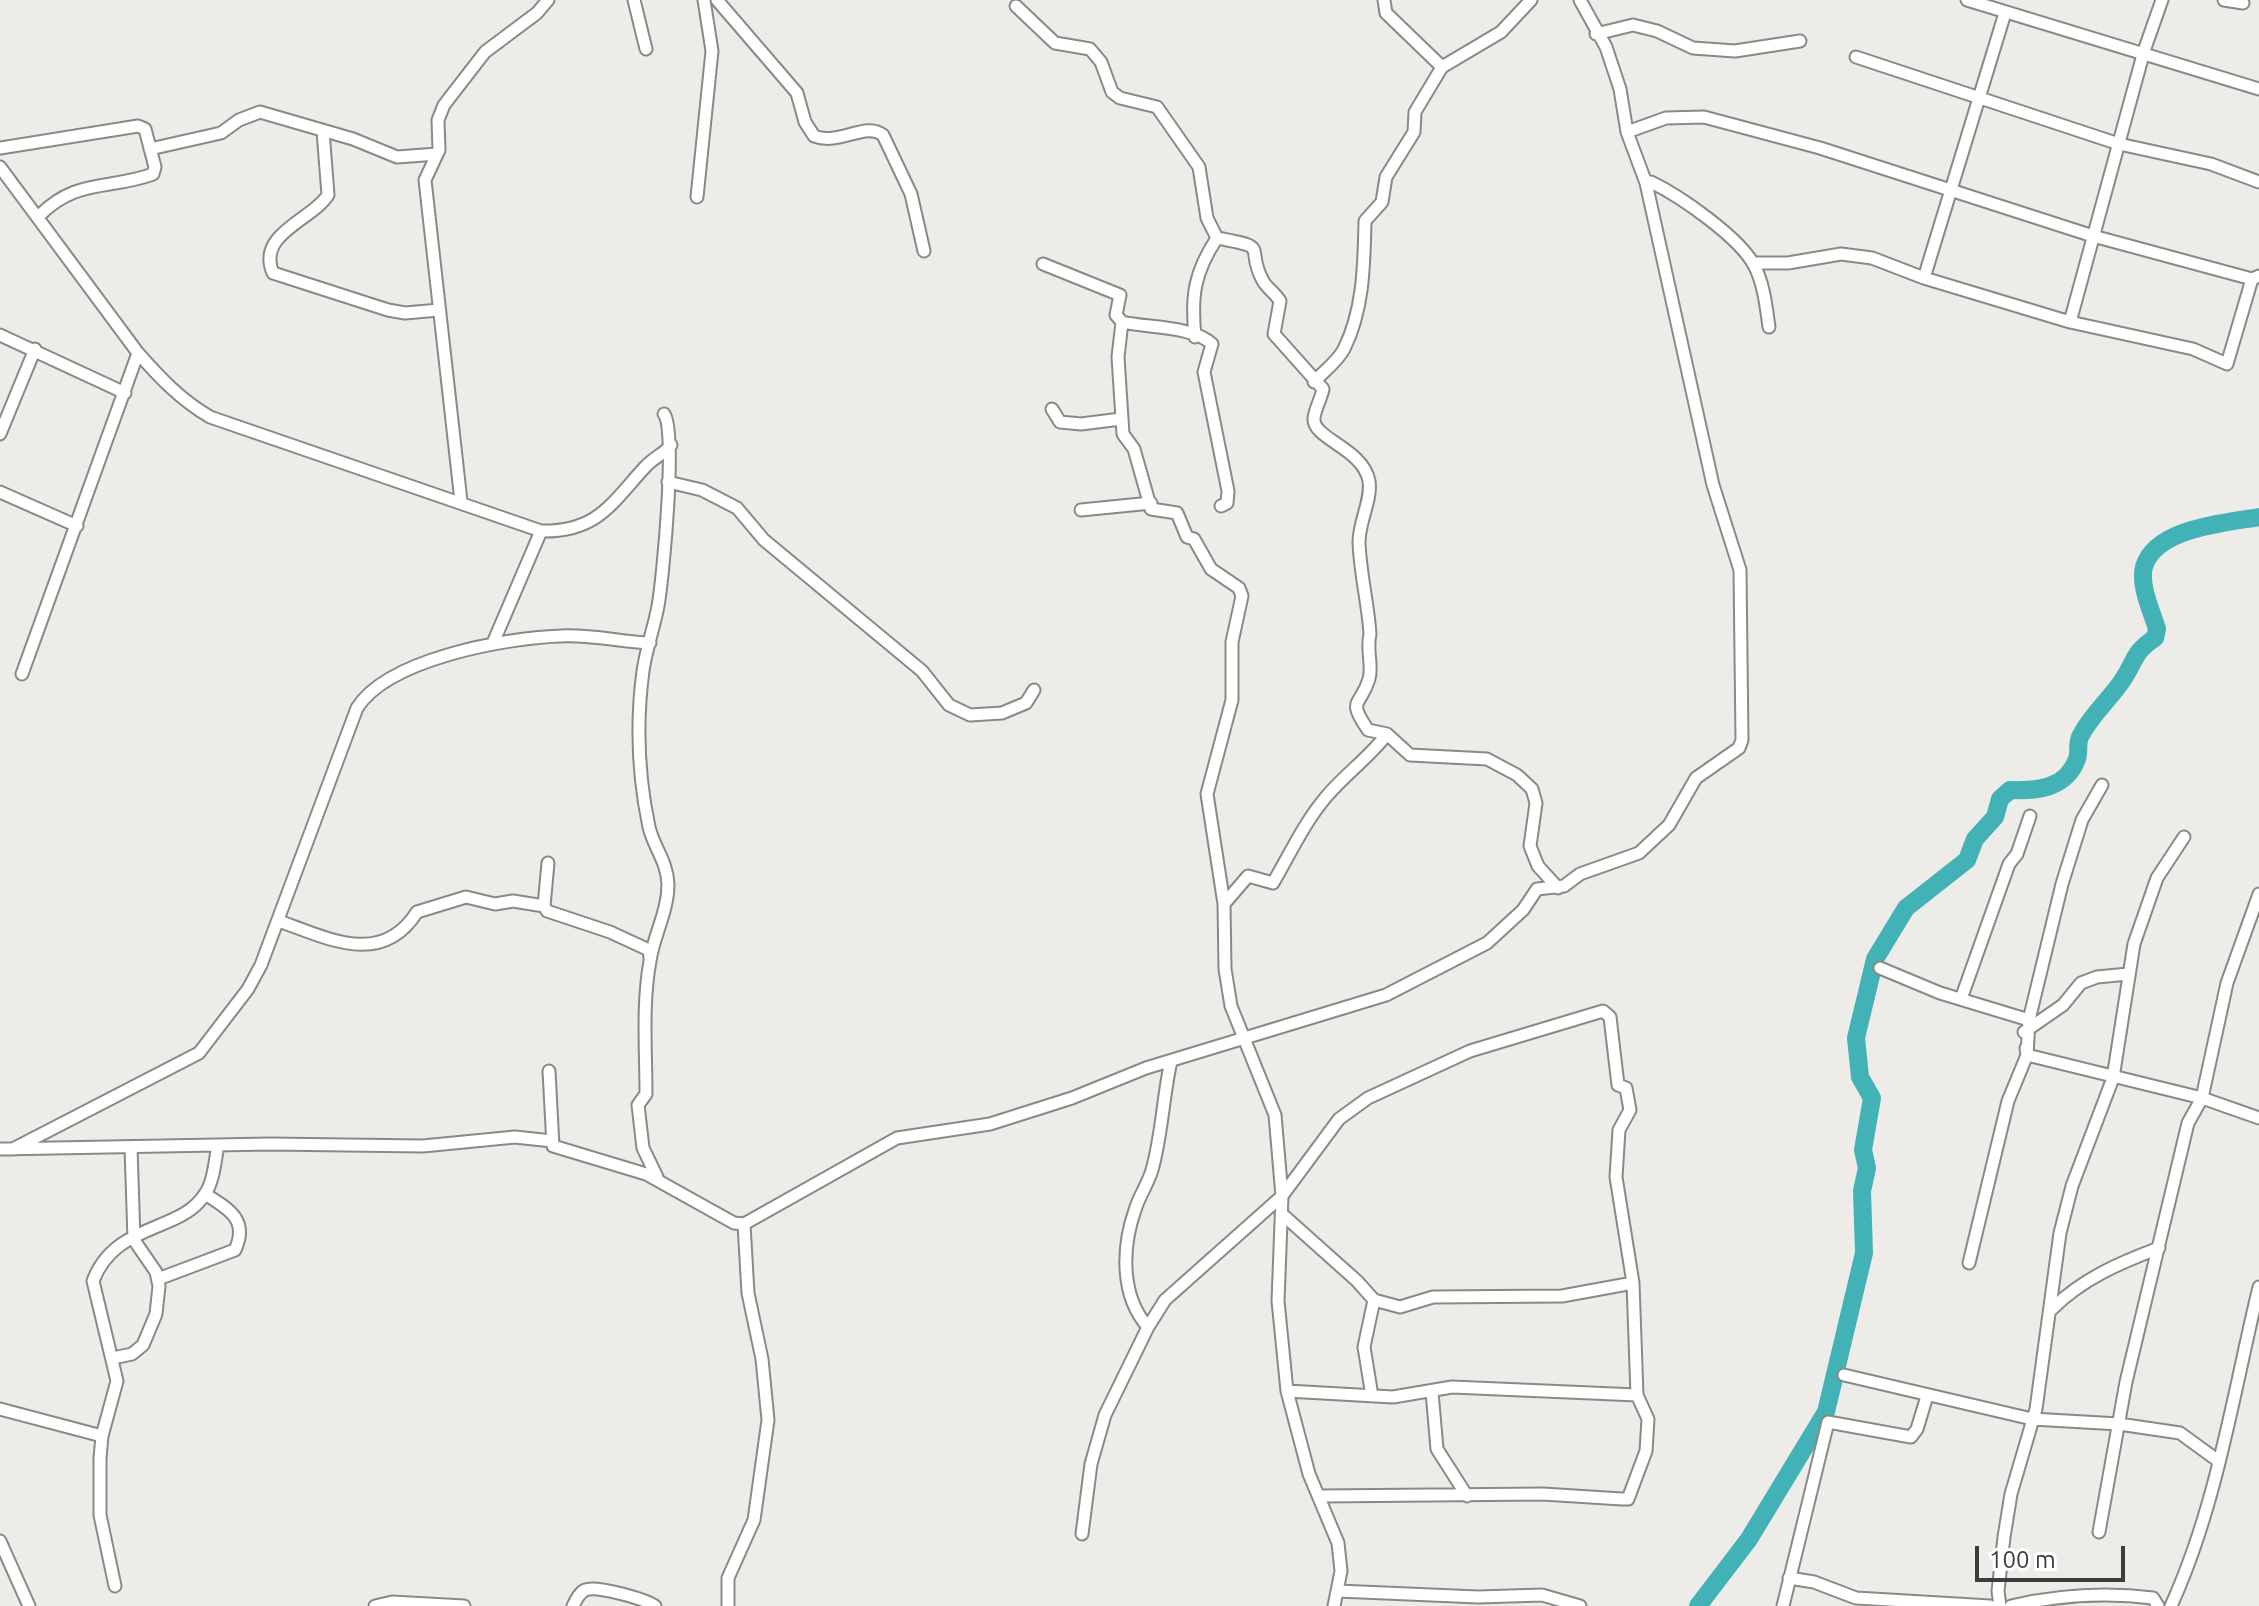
<!DOCTYPE html>
<style>
body{margin:0}
#map{position:relative;width:2259px;height:1606px;overflow:hidden;background:#eeece8;font-family:Ubuntu,sans-serif}
canvas{display:block}
.scale{position:absolute;left:1975px;top:1546px;width:150px;height:36px;box-sizing:border-box;border:4px solid #3d3c3a;border-top:0;padding-left:10px;font-size:24px;line-height:28px;white-space:nowrap;color:#3d3c3a;-webkit-text-stroke:6px #fff;paint-order:stroke}
</style>
<div id="map">
<canvas width="2259" height="1606"></canvas>
<div class="scale">100 m</div>
</div>
<script>
const c = document.querySelector('canvas').getContext('2d');
c.lineJoin = 'round';
function strokePath(path, color, width, dash) { c.strokeStyle = color; c.lineWidth = width; c.lineCap = dash ? 'butt' : 'round'; c.setLineDash(dash || []); c.stroke(path); }
const river = new Path2D(`
 M1698,1606L1749,1539L1826,1412L1864,1253L1862,1191L1867,1168L1863,1150L1872,1098L1860,1077L1856,1038L1875,959L1906,908L1967,860L1975,839L1995,817L2000,799L2010,790C2037,791 2066,789 2077,759C2080,751 2076,743 2081,735C2092,714 2109,700 2122,681C2136,661 2132,653 2155,638L2157,629C2152,612 2139,585 2144,567C2155,528 2225,523 2259,517`);
const street = new Path2D(`
 M634,0L646,49
 M717,0L797,93L805,122L814,136C839,146 866,121 883,135L911,194L924,251
 M1384,0L1386,13L1442,67
 M1967,0L2259,89
 M2224,0L2243,3
 M1016,6L1055,43L1090,49L1101,62L1112,92L1120,98L1157,107L1199,167L1207,218L1217,238C1273,248 1244,246 1263,281C1267,288 1275,293 1280,301L1274,334L1323,389C1321,399 1315,409 1314,418C1312,439 1363,448 1369,481C1372,500 1359,521 1359,542C1360,573 1368,603 1370,634C1366,650 1373,665 1369,679C1361,707 1346,698 1368,730L1387,734L1410,755L1487,759L1517,775L1532,789L1536,803L1530,846L1538,866L1558,888
 M1596,34L1633,25L1657,31L1693,48L1735,51L1800,41
 M1856,57L2119,144L2211,164L2259,182
 M323,131L328,195C312,220 256,234 273,273L388,310L405,313L439,310
 M1627,132L1666,118L1704,117L1820,148L2093,236L2252,279L2259,276
 M0,148L138,126L145,129L155,167L153,174C110,190 76,178 39,216
 M150,149L221,133L239,120L260,112L353,139L397,157L437,154
 M0,167L138,353C160,378 181,400 210,417L541,531C599,532 612,502 647,465C655,457 665,453 671,445
 M1646,183L1651,182C1680,196 1739,237 1754,265C1764,284 1766,306 1769,327
 M697,197L712,51L704,0
 M1754,263H1788L1841,254L1872,258L1924,278L2070,322L2193,349L2227,364L2252,279
 M1043,264L1120,295L1116,315L1122,322L1118,357L1123,434L1134,449L1151,509L1177,513L1187,537L1194,539L1211,569L1239,588L1242,596L1232,642V700L1207,794L1224,904L1225,969L1231,1006L1275,1115L1282,1196L1278,1301L1287,1391L1309,1474L1338,1543L1341,1571L1334,1606
 M1924,278L2005,13
 M1122,322C1148,328 1193,326 1212,344L1204,372L1228,491L1227,503L1221,506
 M2070,322L2144,51L2162,0
 M0,335L125,393
 M1195,337C1191,296 1194,273 1217,238
 M1314,382C1323,372 1338,361 1344,349C1364,309 1364,263 1365,221L1382,202L1386,177L1414,132L1415,112L1442,67L1501,32L1531,0
 M1052,409L1060,422L1081,424L1121,419
 M0,434L35,349
 M668,482L702,490L737,508L764,540L922,671L949,705L970,715L1002,713L1026,703L1034,690
 M0,492L77,526
 M461,501L425,180L439,150L438,120L444,105L485,52L537,13L548,0
 M1081,510L1151,503
 M493,643L541,531
 M22,674L138,353
 M548,863L544,906L547,911L610,932L649,950L650,958
 M1224,904L1248,876L1273,883C1290,854 1304,823 1326,797C1345,774 1369,758 1387,734
 M279,921C329,939 382,967 417,912L466,897L495,904L513,901L544,906
 M1880,968L1940,993L2029,1020
 M1961,999L2009,864L2017,854L2030,816
 M2024,1032L2063,1005L2081,983L2097,977L2128,974
 M2026,1048L2027,1055L2202,1098L2259,1118
 M549,1071L553,1146L646,1174L734,1223L744,1224L897,1138L990,1124L1072,1098L1146,1068L1386,995L1487,943L1523,910L1537,889L1564,886L1580,874L1639,853L1669,825L1696,778L1739,748L1742,740L1740,570L1713,485L1646,183L1627,132L1620,89L1606,47L1580,0
 M0,1149L270,1144L423,1146L515,1137L552,1141
 M13,1149L199,1053L248,989L261,965L357,708C388,659 505,638 560,636C591,634 620,642 650,643
 M657,1177L643,1148L638,1105L646,1094C646,1050 642,1005 650,961C654,934 668,912 668,884C667,861 654,848 649,827C638,775 636,723 643,671C646,649 654,628 658,606C663,578 677,430 664,414
 M1282,1214L1357,1281L1374,1300L1400,1307L1433,1297L1562,1296L1633,1283
 M1969,1263L2008,1101L2027,1055L2029,1020L2062,884L2082,820L2102,785
 M158,1279L235,1250C249,1220 229,1209 205,1194
 M2052,1309C2082,1279 2119,1263 2159,1248
 M1148,1327C1120,1296 1122,1247 1135,1210C1139,1196 1148,1184 1152,1170C1162,1135 1163,1096 1171,1061
 M113,1358L132,1354L143,1345L156,1314L159,1286L156,1272L134,1240L131,1147
 M1844,1375L2032,1419L2119,1424L2180,1433L2217,1460
 M1287,1391L1393,1397L1452,1387L1637,1395
 M1432,1392L1437,1449L1467,1496
 M1372,1396L1364,1347L1374,1300
 M0,1409L102,1436
 M2099,1532L2126,1382L2188,1123L2202,1098L2227,983L2259,894
 M1082,1534L1091,1464L1105,1415L1148,1327L1165,1300L1282,1196L1339,1119L1368,1098L1470,1051L1603,1011L1610,1017L1618,1085L1626,1088L1630,1110L1619,1130L1616,1177L1633,1283L1637,1395L1648,1419L1646,1451L1628,1499H1622L1543,1494L1320,1496
 M0,1541L29,1606
 M1789,1578L1814,1582L1856,1598L1990,1606
 M115,1586L100,1515V1458L102,1436L117,1381L93,1281C115,1222 181,1233 205,1194C214,1181 215,1160 218,1145
 M1338,1591L1478,1597L1542,1595L1580,1606
 M375,1606L392,1602L464,1606
 M573,1606C576,1600 579,1593 585,1590C596,1585 645,1599 655,1606
 M728,1606V1578L754,1520L768,1420L762,1359L748,1293L744,1224
 M1783,1606L1828,1422L1911,1437L1917,1429L1927,1396
 M2000,1606L1998,1591L2004,1537L2011,1494L2036,1409L2060,1233L2072,1186L2113,1078L2134,944L2157,878L2184,837
 M2011,1606C2059,1595 2104,1592 2153,1598L2158,1606
 M2171,1606C2217,1505 2233,1394 2259,1287`);
strokePath(river, '#43b2b7', 18);
strokePath(street, '#8b8986', 15);
strokePath(street, '#fff', 11);
</script>
